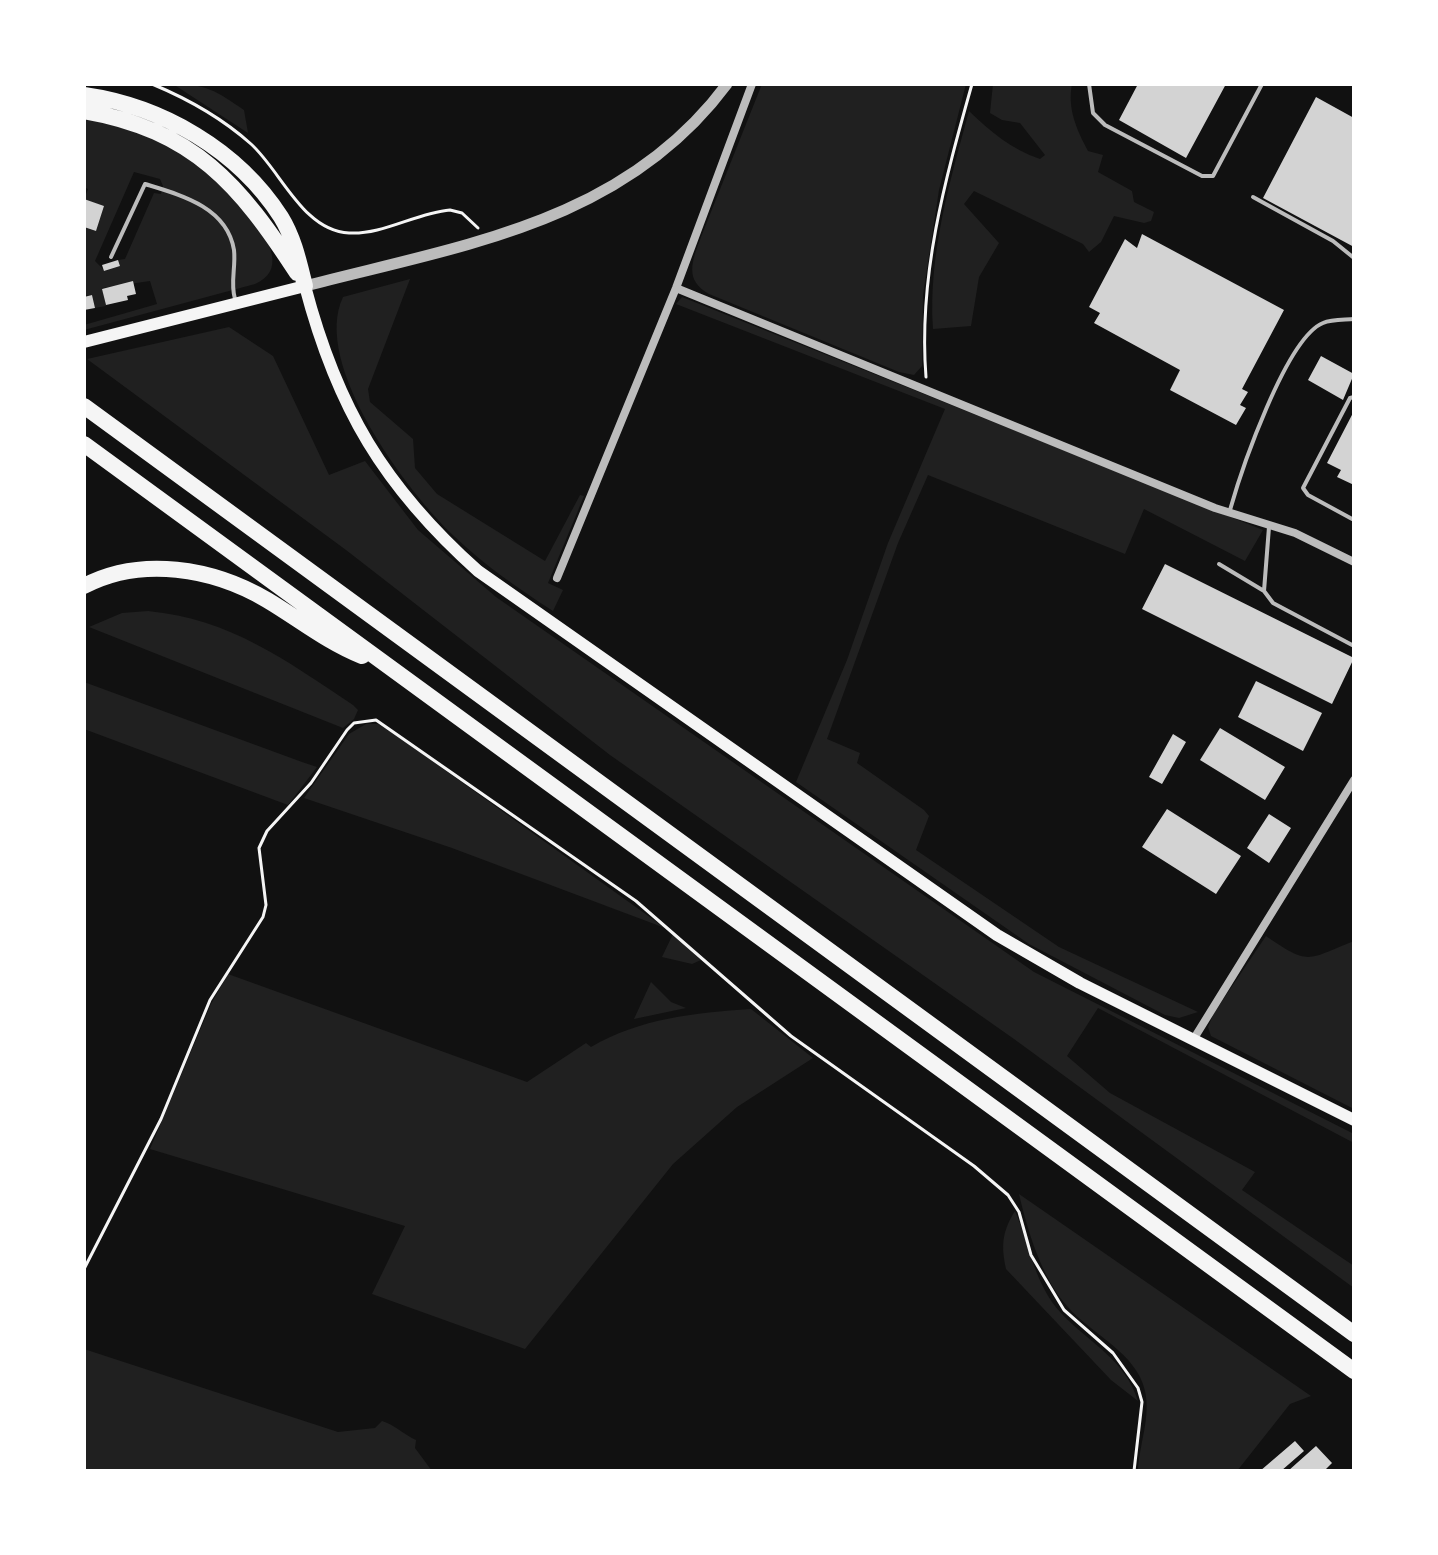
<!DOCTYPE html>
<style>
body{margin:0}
#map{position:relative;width:1438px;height:1555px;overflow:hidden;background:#111;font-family:"Noto Sans",sans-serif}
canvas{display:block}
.frame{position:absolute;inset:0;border:86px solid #fff;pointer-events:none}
</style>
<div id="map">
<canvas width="1438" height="1555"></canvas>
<div class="frame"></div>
</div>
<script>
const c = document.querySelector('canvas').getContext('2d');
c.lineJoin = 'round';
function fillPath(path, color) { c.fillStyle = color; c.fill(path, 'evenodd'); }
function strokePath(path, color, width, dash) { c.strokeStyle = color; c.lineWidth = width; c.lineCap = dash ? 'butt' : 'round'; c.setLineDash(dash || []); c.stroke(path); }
const green = new Path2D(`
 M173,84C207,84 216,91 244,110L248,133Z
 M762,84H966L939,190L923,295L922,366L914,375L899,372L709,294C684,280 692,261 701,237Z
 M993,84H1072C1067,109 1077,130 1088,151L1103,155L1098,172L1132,191L1134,202L1154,212L1151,221L1144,223L1114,216L1101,242L1089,252L1083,244L974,191L964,204L999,243L979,277L971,326L933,329C928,255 950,181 969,111C991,132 1011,149 1040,159L1045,155L1020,123L1002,120L990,113Z
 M84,119C117,125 149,135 178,151C205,167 315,259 255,284L84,330V325L157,304L150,281L102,288L106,306L95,308L92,295L84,296V227L96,231L104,206L84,200L88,189L84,187ZM134,172L160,179L163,186L161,194L154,193L125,259L118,260L120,266L105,271L95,261Z
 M410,279L368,389L370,402L413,439L415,468L437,494L545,561L580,495L584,496L548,583L563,590L553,611C519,589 484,565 455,537C407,492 311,364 343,297Z
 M682,297L1263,530L1245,561L1144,509L1125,554L928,475L898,543L827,739L860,753L857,763L924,810L929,816L916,850L1059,947L1198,1012L1179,1018L1165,1015L1029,944L796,782L847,660L888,543L945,409L676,304Z
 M229,327L273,356L329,475L365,461L418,530L496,597L1034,972L1354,1134V1143L1098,1008L1067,1056L1110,1093L1255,1172L1242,1190L1354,1266V1288L1014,1039L610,755L346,550L87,359Z
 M148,611C231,619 285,660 353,705L358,710L354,719L343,728L89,627L122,613Z
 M84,682L302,762L317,767L288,805L84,729Z
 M366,724H378L396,735L665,928L452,848L304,798L349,734Z
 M673,934L701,960L692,964L662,957Z
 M1266,936C1310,966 1306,960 1354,941V1109L1211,1036L1208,1027L1214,1013Z
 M228,974L527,1082L586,1043L591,1047C641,1018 694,1013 751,1009L813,1058L737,1107L673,1164L525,1349L372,1294L405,1226L150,1149L211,1004Z
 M651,982L671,1002L686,1008L634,1019Z
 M1019,1194L1311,1396L1290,1404L1237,1471H1138C1139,1445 1151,1417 1145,1391C1137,1353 1091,1334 1067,1306C1041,1276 1028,1232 1019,1194Z
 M1015,1211C1030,1245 1034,1284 1061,1313C1089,1343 1125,1359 1138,1401L1111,1380L1006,1269C1001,1245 1002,1232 1015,1211Z
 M84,1349L338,1432L375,1428L382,1421C395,1425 403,1434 416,1440L415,1448L432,1471H84Z`);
const building = new Path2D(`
 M1138,84H1226L1186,158L1119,120Z
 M1316,97L1354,118V247L1263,198Z
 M84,199L104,206L96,231L84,227Z
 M1142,234L1284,310L1242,389L1248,392L1240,405L1246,408L1236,425L1170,390L1180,370L1094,323L1100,313L1089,307L1125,239L1137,248Z
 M118,260L120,266L104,271L102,265Z
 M133,281L136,294L127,296L128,300L106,305L102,289Z
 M92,295L95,308L84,310V297Z
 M1321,356L1354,374L1343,400L1308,380Z
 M1354,411V485L1337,477L1341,470L1327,463Z
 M1165,564L1354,658L1332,704L1142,609Z
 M1256,681L1322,713L1303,751L1238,717Z
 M1220,728L1285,767L1265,800L1200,760Z
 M1173,734L1186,742L1162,784L1149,777Z
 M1167,809L1241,856L1216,894L1142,847Z
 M1269,814L1291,828L1269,863L1247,848Z
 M1295,1441L1304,1451L1281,1471H1260Z
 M1316,1446L1332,1463L1324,1471H1288Z`);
const path = new Path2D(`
 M152,84C188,99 222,118 251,144C281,171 303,231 349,233C383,235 416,213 450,210L462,213L478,228
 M926,377C918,276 945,180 972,84
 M84,1269L161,1119L210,1000L263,917L266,905L259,848L267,831L311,783L347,730L354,723L376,720L636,901L791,1036L974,1166L1008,1195L1019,1212L1031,1255L1064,1310L1113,1353L1138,1388L1142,1402L1134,1471`);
const service = new Path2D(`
 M1089,84L1093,113L1105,125L1202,176H1213L1262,84
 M1253,197L1333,241L1354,258
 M111,257L145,184C181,195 227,207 234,250C236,267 230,283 235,299
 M1354,397L1350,398L1303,488L1308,495L1354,520
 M1230,510C1241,471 1286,338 1323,323C1332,319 1345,320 1354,319
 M1269,527L1264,591L1273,603L1354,646
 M1219,564L1264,591`);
const minor = new Path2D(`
 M676,288L1215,508L1295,533L1354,562
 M557,578L676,288L752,84
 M1193,1040L1354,780`);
const tertiary = new Path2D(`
 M305,286C462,245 624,223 727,84`);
const secondary = new Path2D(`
 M84,342L305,286C337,408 384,487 478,571L997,935L1080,983L1354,1120`);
const motorway = new Path2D(`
 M84,95C162,106 238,150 281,217C294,238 299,262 305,286
 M84,111C194,130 240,185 297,273
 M84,406L1354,1334
 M84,444L1354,1371
 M84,586C141,556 213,568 267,600C299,619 327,642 362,656`);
fillPath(green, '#202020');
fillPath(building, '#d3d3d3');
strokePath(path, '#f5f5f5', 3);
strokePath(service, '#bcbcbc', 4);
strokePath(minor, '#bcbcbc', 8);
strokePath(tertiary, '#bcbcbc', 11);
strokePath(secondary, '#f5f5f5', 12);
strokePath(motorway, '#f5f5f5', 16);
</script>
